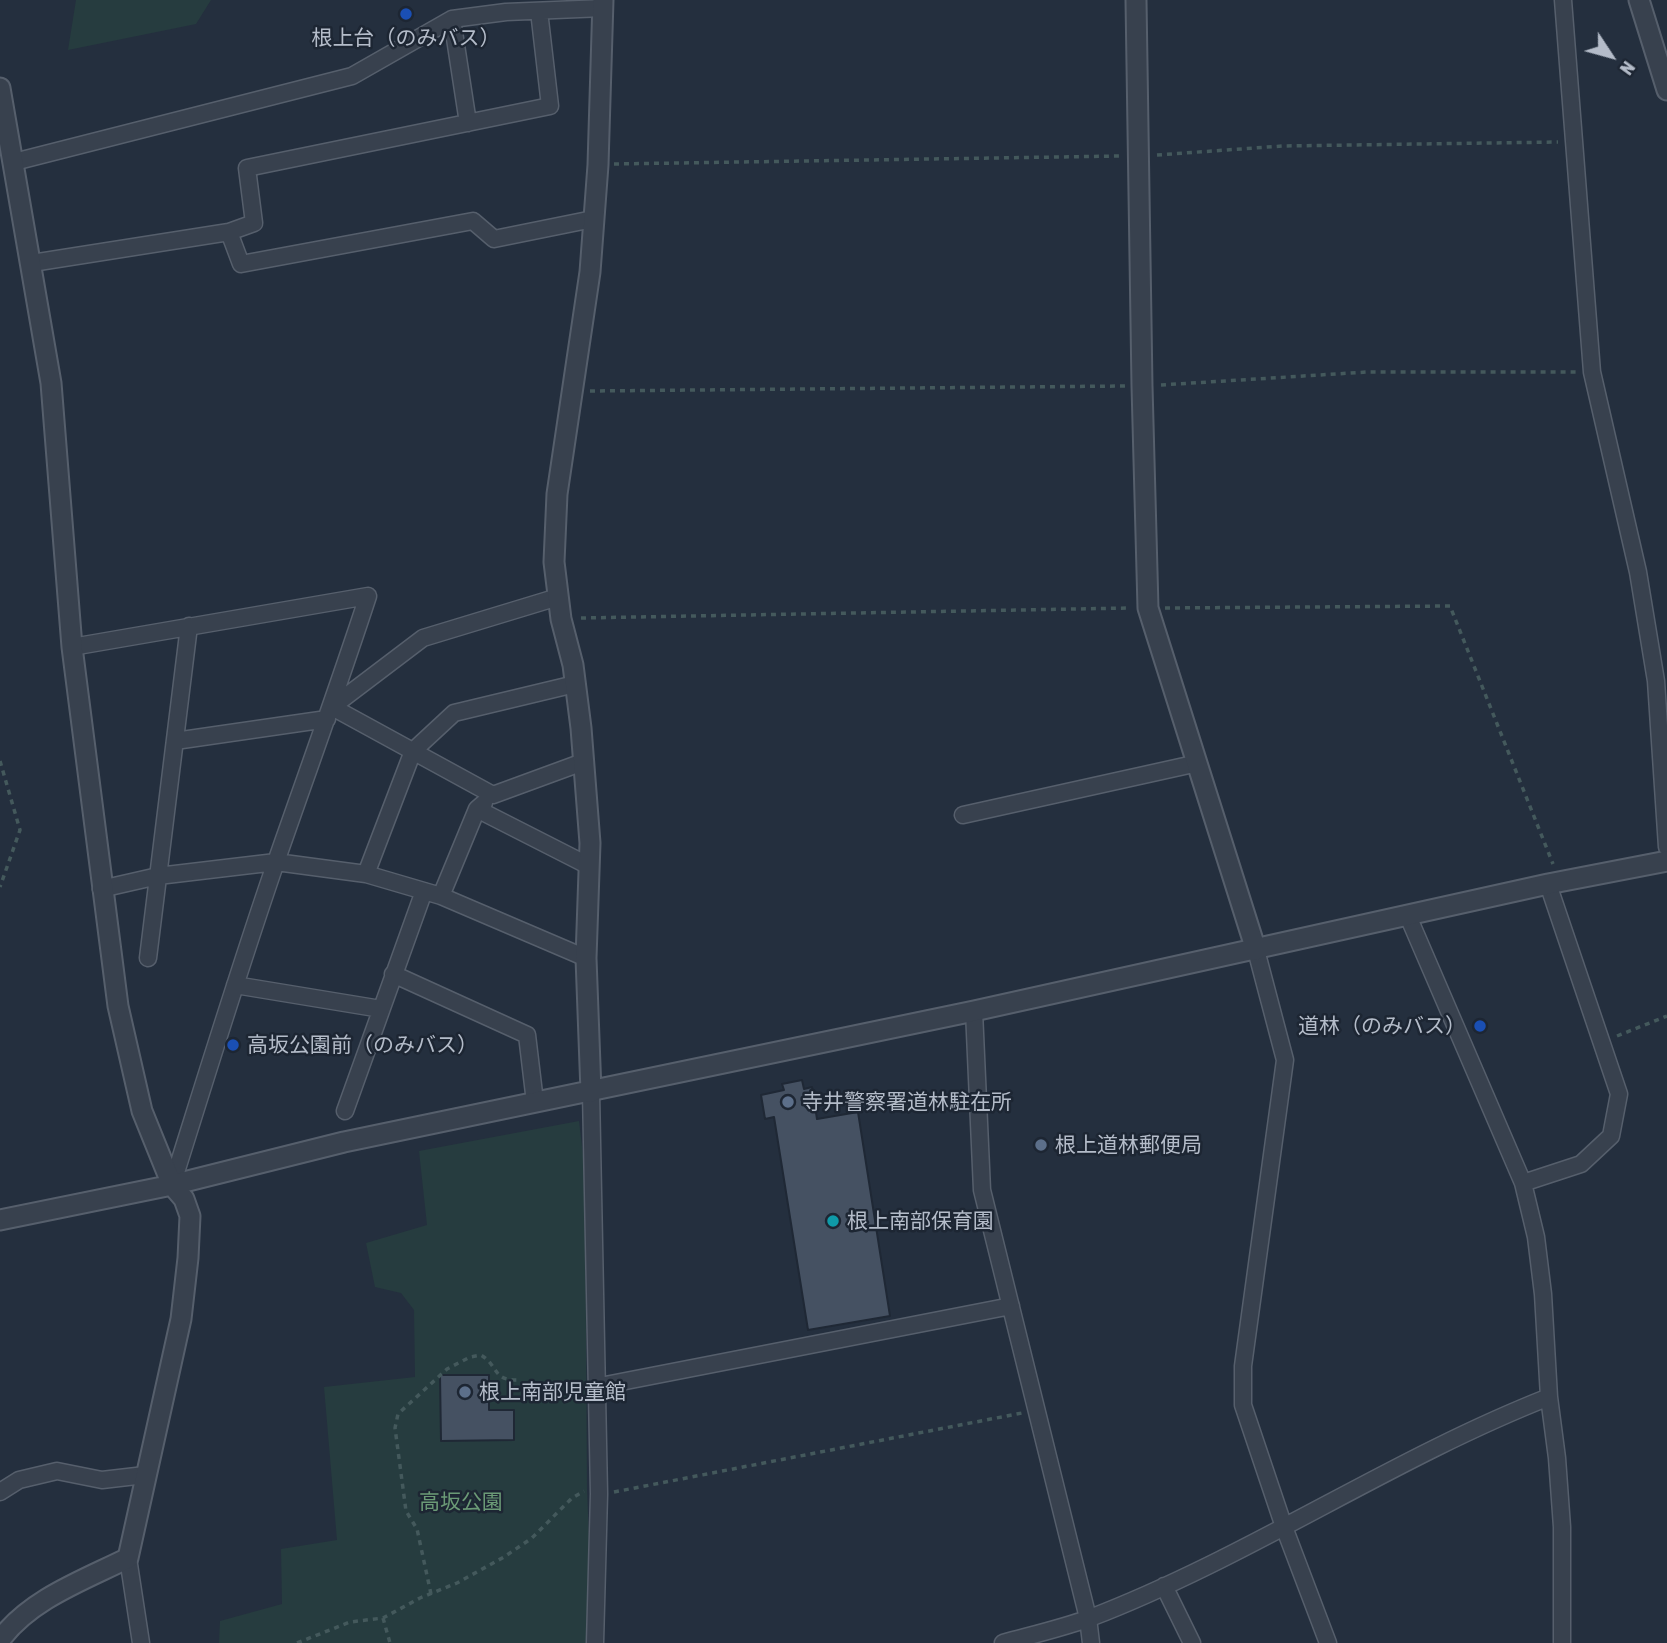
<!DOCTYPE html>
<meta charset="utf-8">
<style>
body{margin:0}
#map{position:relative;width:1667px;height:1643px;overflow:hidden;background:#242f3e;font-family:"Asap Condensed",sans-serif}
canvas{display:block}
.north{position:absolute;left:1576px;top:21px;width:70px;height:70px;-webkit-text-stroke:5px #1d2633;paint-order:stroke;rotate:126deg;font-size:19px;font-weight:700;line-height:28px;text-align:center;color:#b4bcc9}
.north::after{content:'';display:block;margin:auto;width:24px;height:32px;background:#b4bcc9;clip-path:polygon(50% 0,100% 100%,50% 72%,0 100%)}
</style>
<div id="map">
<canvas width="1667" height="1643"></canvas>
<div class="north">N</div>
</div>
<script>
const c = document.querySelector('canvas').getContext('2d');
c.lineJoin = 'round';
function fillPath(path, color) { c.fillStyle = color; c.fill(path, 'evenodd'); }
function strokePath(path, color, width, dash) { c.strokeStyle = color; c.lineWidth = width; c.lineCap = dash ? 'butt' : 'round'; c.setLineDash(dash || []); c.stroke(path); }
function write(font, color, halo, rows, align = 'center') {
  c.font = font + ' "Asap Condensed","Noto Sans JP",sans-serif'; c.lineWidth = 5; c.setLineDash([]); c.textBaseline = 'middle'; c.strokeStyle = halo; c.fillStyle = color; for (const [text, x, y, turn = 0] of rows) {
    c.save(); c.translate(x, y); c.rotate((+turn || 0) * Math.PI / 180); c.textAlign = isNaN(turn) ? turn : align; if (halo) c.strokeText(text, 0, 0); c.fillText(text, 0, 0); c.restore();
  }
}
const green = new Path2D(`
 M76,0H211L196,24L68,50Z
 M579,1121L585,1171L587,1489L593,1643H219L220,1621L282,1604L281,1549L337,1540L324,1387L415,1377L414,1310L401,1293L375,1287L366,1243L427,1225L419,1151Z`);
const building = new Path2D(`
 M802,1080L804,1089L812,1087L817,1119L858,1112L890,1316L808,1330L774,1117L765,1119L761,1095L784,1090L782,1084Z
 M440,1375H489V1410H514V1440L441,1441Z`);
const path = new Path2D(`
 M1157,155L1282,146L1558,142
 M614,164L1121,156
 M1161,385L1367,372H1576
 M590,391L1125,386
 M1165,608L1450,606L1553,864
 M581,618L1129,608
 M0,761L20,830L0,887
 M1617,1036L1667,1016
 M614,1492L1022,1413
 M431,1594L417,1529L406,1511L395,1428L398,1414L447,1369L470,1357L481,1355C499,1366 492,1381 519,1380
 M383,1618L390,1643
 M297,1643L350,1622L383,1618L420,1598L457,1583L504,1557L532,1538L572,1498L584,1491`);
const minor = new Path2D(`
 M1563,0L1592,372L1638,572L1656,681L1667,847
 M452,19L468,123
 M14,162L352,76L452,19L506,12L604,8
 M229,232L241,264L473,221L494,239L593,219
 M32,263L229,232L254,223L247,168L550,106L539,11
 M558,597L423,638L332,707L493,795L583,762
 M72,647L368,596C339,685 307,773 276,862C239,969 206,1077 172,1185
 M175,741L327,719
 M477,809L589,866
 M963,815L1198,763
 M366,874L413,751L454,713L575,684
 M101,889L158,876L276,862L366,874L441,896L586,958
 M441,896L477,809L484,803
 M1408,916L1523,1183L1536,1237L1543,1294L1549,1397L1557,1458L1562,1527V1643
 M1256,950L1285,1060L1243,1366V1405L1284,1527L1328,1643
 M148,958L189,626
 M393,974L527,1035L535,1102
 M235,985L381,1009
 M974,1011L982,1190L1088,1618L1091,1643
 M591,1092L599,1494L595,1643
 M345,1111L424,891
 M1523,1183L1581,1164L1611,1136L1619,1094L1548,884
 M595,1387L1011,1306
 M0,1492L19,1480L57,1471L102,1480L145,1475
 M128,1558L141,1643
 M1164,1586L1192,1643
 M1003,1643C1032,1635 1062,1628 1090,1618C1249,1557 1391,1459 1549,1397`);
const tertiary = new Path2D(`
 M1136,0L1142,386L1148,608L1256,950
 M1639,0L1667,90
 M0,88L51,383L72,647L118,1006L142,1111L172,1185L184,1199L190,1216L188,1258L181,1319L128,1558C84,1580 30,1599 0,1640
 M591,1092L586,958L590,843L581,728L573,665L561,619L554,562L557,494L590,272L598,165L603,0
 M0,1220L172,1185L344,1142L974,1011L1548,884L1667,861`);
const markers = [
 [406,14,7,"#1a4fb4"],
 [1480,1026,7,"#1a4fb4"],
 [233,1045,7,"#1a4fb4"],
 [788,1102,7,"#5c6f8a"],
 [1041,1145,7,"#5c6f8a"],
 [833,1221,7,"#0f9aa8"],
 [465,1392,7,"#5c6f8a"]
];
const poiNames = [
 ["根上台（のみバス）",406,38,"center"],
 ["道林（のみバス）",1466,1026,"right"],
 ["高坂公園前（のみバス）",247,1045],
 ["寺井警察署道林駐在所",802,1102],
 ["根上道林郵便局",1055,1145],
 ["根上南部保育園",847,1221],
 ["根上南部児童館",479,1392]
];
const parkNames = [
 ["高坂公園",461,1502]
];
fillPath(green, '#263c3f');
fillPath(building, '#455162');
strokePath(building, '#1f2835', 2);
strokePath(minor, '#565f6c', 19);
strokePath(tertiary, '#565f6c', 23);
strokePath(path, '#44595c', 3.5, [5, 5]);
strokePath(minor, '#38414e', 16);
strokePath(tertiary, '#38414e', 19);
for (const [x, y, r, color] of markers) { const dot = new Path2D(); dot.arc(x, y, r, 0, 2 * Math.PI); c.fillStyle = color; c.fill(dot); strokePath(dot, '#1d2633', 2.5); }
write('21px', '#b4bcc9', '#1d2633', poiNames, 'left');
write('21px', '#6b9a76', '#1d2633', parkNames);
</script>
